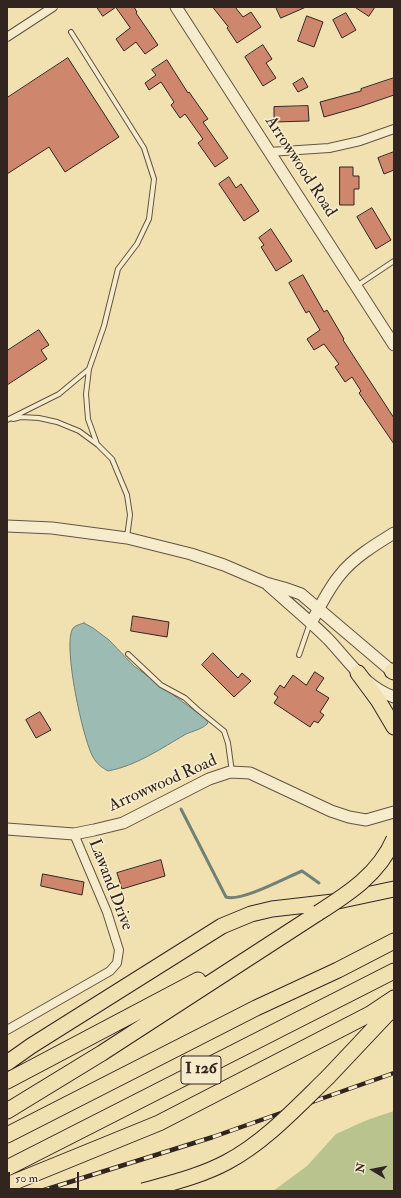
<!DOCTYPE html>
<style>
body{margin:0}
#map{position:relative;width:401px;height:1198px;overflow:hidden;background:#f1e1b1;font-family:"IM FELL Double Pica",serif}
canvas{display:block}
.frame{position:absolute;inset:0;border:8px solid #322520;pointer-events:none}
.north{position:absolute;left:353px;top:1150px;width:40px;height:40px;-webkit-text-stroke:3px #f6eccc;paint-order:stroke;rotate:280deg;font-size:11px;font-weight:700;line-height:16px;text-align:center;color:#322520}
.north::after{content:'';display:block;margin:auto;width:14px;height:18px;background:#322520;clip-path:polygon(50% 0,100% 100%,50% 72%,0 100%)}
.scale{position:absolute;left:8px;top:1172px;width:71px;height:18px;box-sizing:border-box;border:2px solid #322520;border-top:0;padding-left:5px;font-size:12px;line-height:14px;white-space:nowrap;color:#322520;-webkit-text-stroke:3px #f6eccc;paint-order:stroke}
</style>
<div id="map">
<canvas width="401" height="1198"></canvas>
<div class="frame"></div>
<div class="north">N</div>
<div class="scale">50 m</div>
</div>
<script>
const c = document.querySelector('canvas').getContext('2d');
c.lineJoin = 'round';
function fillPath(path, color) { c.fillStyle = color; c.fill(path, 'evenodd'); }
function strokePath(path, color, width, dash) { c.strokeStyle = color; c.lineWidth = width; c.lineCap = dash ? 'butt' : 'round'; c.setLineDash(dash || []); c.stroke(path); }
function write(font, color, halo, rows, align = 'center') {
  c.font = font + ' "IM FELL Double Pica",serif'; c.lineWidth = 3.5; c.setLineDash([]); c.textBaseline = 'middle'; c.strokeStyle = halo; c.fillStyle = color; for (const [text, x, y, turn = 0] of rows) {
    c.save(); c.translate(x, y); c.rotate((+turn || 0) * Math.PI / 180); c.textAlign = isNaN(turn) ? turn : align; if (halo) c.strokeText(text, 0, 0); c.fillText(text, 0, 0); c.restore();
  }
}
const green = new Path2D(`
 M394,1111V1191H273L307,1166L336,1134L367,1120Z`);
const water = new Path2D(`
 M84,623L93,628L109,640L134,666L206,719L208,723C203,729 193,731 186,734C162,748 136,766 108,771C101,767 97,764 93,757C83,740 62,643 73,628C76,625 81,624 84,623Z`);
const stream = new Path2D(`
 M181,809L226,897C241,902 285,878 302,871L319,883`);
const building = new Path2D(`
 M97,7H116L103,16Z
 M116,7H134L137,12L136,13L158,45L145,54L136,42L124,51L116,39L130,28Z
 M213,7H235L243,17L251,12L261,27L237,43L227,28L228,27Z
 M276,7H306L281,18Z
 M355,7H375L369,16Z
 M346,13L356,30L342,38L333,20Z
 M307,16L323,22L314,47L298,41Z
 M263,45L272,59L266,63L276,78L263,86L245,57Z
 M68,58L119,137L65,172L49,147L7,174V98Z
 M167,60L188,93L189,92L208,119L203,122L228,158L215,167L198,143L203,139L185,114L180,118L171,105L174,102L161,82L149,90L145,83L156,75L152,70Z
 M303,78L308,87L298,92L293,84Z
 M394,78V95L359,107L324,117L320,102L361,91V89Z
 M308,106L309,121L274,122V107Z
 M394,152V170L384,174L378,158Z
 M340,167H353V176H359V189H354V205H340Z
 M229,177L236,188L241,184L259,211L244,221L219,184Z
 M372,208L391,240L376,249L357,217Z
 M271,229L292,261L276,271L261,247L264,245L259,238Z
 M303,275L324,312L327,310L344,339L343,340L394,418V444L359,393L361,391L352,377L345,382L335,367L339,364L324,344L314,350L307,339L320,330L309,311L306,313L289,283Z
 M39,330L49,345L41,350L47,359L7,385V351Z
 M133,616L169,622L167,637L131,631Z
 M213,653L238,678L242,673L251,681L234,697L202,665Z
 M315,672L324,678L316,690L329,698L320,712L324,715L318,723L314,721L310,727L274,703L278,697L274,694L280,685L284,688L293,675L306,685Z
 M40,712L51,730L36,738L26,720Z
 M161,860L165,876L122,889L117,873Z
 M43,874L84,882L82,895L41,886Z`);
const service = new Path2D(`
 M358,285L394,261
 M89,369L86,394L88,419L97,444
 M13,419L21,417L39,418L57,422L79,431L98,445L112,459L127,495L130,515L127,537
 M7,420L59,394L89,369L104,326L118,269L137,244L149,219L154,179L144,148L71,32
 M128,654L161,685L185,698L197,709L224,731L228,743L232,772
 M299,655L310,623`);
const minor = new Path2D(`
 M7,37L53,7
 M269,152L329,148L360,141L394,129
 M7,1030L110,971L117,963L119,950L107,912L74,834`);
const tertiary = new Path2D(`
 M176,7L394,345
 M7,526L52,528L127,538L191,554L224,565L266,583L284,588L301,594L394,673
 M268,585C288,603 309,620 328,639C348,660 365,687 394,697
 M311,623C320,607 328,589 340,575C353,558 376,544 394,533
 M7,829L74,834L94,830L123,823L209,779L230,772L250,773L331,811L349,817L366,820L394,812`);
const motorway = new Path2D(`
 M392,671L394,672
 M358,673L378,700L394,727
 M7,1063L31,1046L222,926L251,914L272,909L333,902L394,889
 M328,1077L394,1007
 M7,1081L198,980
 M7,1111L102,1053L318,913
 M7,1135L256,1008L338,970L394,941
 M7,1168L394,971
 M7,1185L159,1123L370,1014L394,998`);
const rail = new Path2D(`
 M41,1191L213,1137L394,1073`);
const motorwayBridge = new Path2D(`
 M318,913C348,894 379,874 394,839
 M143,1191C171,1183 201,1176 227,1162C265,1142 298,1106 328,1077`);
const shields = [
 [201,1070,40]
];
const shieldNames = [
 ["I 126",201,1070]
];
const streetNames = [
 ["Arrowwood Road",300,167,57],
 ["Arrowwood Road",163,784,-24],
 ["Lawand Drive",110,885,69]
];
fillPath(green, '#b9c38d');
fillPath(water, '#9cbcb3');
strokePath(water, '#728078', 1);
strokePath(stream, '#728078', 3);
fillPath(building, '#ce876d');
strokePath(building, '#322520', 1);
strokePath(service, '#625444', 6);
strokePath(minor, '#625444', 10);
strokePath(tertiary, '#625444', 13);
strokePath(motorway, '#322520', 17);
strokePath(service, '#f6eccc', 4);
strokePath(minor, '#f6eccc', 8);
strokePath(tertiary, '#f6eccc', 11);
strokePath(motorway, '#f1e1b1', 15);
strokePath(rail, '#322520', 4.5);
strokePath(rail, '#f6eccc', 3, [9]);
strokePath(motorwayBridge, '#322520', 17, []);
strokePath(motorwayBridge, '#f1e1b1', 15);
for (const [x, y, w] of shields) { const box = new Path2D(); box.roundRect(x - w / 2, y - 14, w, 28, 3); c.fillStyle = '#f6eccc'; c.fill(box); strokePath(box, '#322520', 1); }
write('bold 16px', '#322520', null, shieldNames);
write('17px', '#322520', '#f6eccc', streetNames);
</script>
